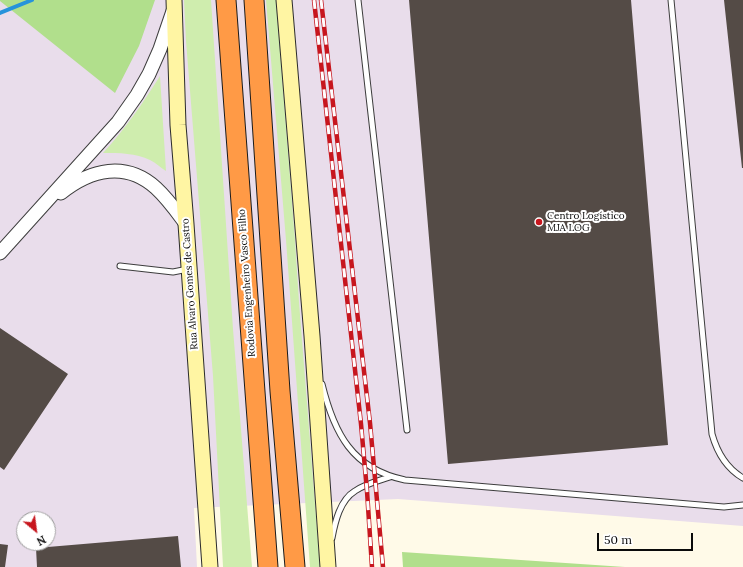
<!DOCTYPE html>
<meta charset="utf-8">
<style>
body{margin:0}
#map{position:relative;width:743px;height:567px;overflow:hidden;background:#fffae8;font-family:Lora,serif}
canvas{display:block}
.north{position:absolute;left:16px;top:511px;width:40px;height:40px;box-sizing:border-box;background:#fff;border:1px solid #9d9d9d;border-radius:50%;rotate:151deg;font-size:11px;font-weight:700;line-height:16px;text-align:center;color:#0a0a0a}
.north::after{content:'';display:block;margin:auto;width:14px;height:18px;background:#c7161e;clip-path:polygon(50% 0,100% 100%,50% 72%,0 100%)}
.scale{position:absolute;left:597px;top:533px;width:96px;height:18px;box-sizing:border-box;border:2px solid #0a0a0a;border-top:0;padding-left:5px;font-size:12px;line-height:14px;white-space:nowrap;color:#0a0a0a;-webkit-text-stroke:3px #fff;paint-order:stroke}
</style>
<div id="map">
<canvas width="743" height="567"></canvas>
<div class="north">N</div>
<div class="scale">50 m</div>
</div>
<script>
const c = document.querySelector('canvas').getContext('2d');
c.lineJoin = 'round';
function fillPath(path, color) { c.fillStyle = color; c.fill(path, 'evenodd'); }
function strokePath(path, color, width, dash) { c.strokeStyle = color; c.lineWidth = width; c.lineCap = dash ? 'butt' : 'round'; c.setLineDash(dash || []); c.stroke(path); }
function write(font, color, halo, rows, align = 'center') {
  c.font = font + ' Lora,serif'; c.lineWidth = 4; c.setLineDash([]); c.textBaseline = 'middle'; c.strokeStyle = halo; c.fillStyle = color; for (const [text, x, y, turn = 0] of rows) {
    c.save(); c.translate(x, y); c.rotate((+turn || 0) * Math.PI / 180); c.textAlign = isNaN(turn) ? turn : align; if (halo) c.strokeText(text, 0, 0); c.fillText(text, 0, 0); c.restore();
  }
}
const industrial = new Path2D(`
 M0,0H743V526L398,499L194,508L197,567H0ZM24,519H48V543H24Z`);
const green = new Path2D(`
 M184,0H211L233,329L252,567H223L213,376L186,41Z
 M266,0H276L295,240L299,302L320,567H310L286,240Z
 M160,76L166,171C161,168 156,163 150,160C136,153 119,153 103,153C125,129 143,103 160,76Z`);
const forest = new Path2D(`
 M0,0H155L139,46L115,93L0,1Z
 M402,552L625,567H403Z`);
const stream = new Path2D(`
 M0,13L32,0`);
const building = new Path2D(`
 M409,0H631L668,445L448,464Z
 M724,0H743V168H742Z
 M0,328L68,374L4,470L0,467Z
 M178,536L181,567H37L36,548Z
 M0,544L8,545L5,567H0Z`);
const service = new Path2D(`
 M358,0L407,430
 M671,0L712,434C717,452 726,468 743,478
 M120,266L173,272L188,269
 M322,384C334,433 352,469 405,480L724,507L743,505
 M332,538C335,522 340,500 355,491C365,484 378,481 390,477`);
const tertiary = new Path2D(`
 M61,193C91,169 126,161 156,188C168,199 177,212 186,224
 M0,253L118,122L137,95L149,74L160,49L173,11`);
const secondary = new Path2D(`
 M174,0L178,125L186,224L210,567
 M284,0L312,336L328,567`);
const motorway = new Path2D(`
 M226,0L268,567
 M254,0L280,391L295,567`);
const rail = new Path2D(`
 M314,0L361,424L367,491L372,567
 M321,0L370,423L383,567`);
const markers = [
 [539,222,4,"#c7161e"]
];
const poiNames = [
 ["Centro Logístico",547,216],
 ["MJA LOG",547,228]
];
const streetNames = [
 ["Rodovia Engenheiro Vasco Filho",247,283,-94],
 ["Rua Alvaro Gomes de Castro",190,284,-94]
];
fillPath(industrial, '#e9ddeb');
fillPath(green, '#cfedae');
fillPath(forest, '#b1df8c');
strokePath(stream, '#2693db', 4);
fillPath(building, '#544b46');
strokePath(service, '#3d3d3d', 7);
strokePath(tertiary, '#3d3d3d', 15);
strokePath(secondary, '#2c2c2c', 17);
strokePath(motorway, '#1b1b1b', 21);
strokePath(service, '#fff', 5);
strokePath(tertiary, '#fff', 13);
strokePath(secondary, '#fff5a3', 15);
strokePath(motorway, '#ff9a46', 19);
strokePath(rail, '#c7161e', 4.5);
strokePath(rail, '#fff', 3, [9]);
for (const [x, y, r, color] of markers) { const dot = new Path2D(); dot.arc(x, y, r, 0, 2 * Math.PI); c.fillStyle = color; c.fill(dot); strokePath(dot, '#fff', 1.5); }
write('10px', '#0a0a0a', '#fff', poiNames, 'left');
write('10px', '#0a0a0a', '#fff', streetNames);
</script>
